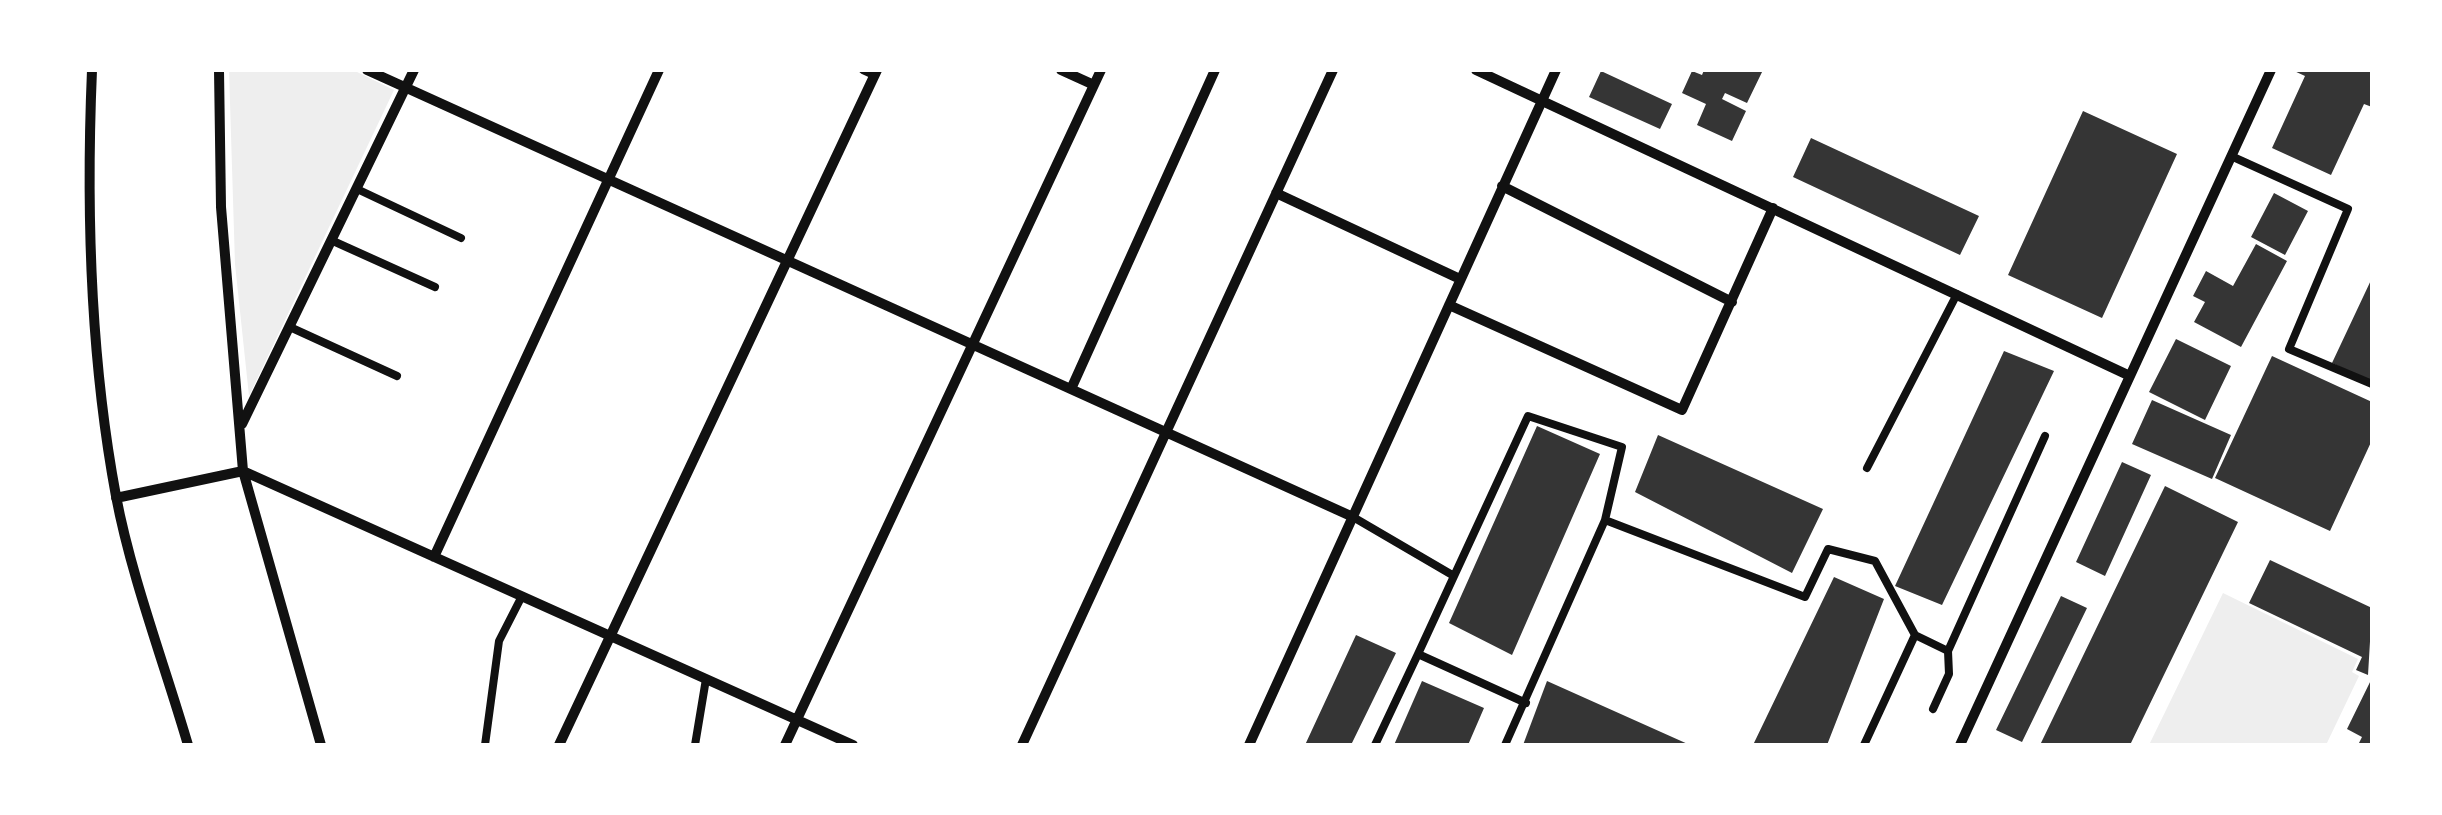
<!DOCTYPE html>
<style>
body{margin:0}
#map{position:relative;width:2442px;height:815px;overflow:hidden;background:#fff;font-family:"Noto Serif",serif}
canvas{display:block}
.frame{position:absolute;inset:0;border:72px solid #fff;pointer-events:none}
</style>
<div id="map">
<canvas width="2442" height="815"></canvas>
<div class="frame"></div>
</div>
<script>
const c = document.querySelector('canvas').getContext('2d');
c.lineJoin = 'round';
function fillPath(path, color) { c.fillStyle = color; c.fill(path, 'evenodd'); }
function strokePath(path, color, width, dash) { c.strokeStyle = color; c.lineWidth = width; c.lineCap = dash ? 'butt' : 'round'; c.setLineDash(dash || []); c.stroke(path); }
const green = new Path2D(`
 M229,70H353L394,90L249,396L235,264Z
 M2223,593L2358,659L2352,672L2359,676L2326,745H2149Z`);
const building = new Path2D(`
 M1704,70H1763L1747,103L1725,93L1722,99L1746,111L1732,141L1697,125L1706,104L1682,93L1692,71L1702,75Z
 M2292,70H2372V107L2364,104L2331,175L2272,148L2305,76Z
 M1601,71L1672,104L1660,129L1589,97Z
 M2083,111L2177,154L2102,318L2008,275Z
 M1811,138L1979,216L1960,255L1793,177Z
 M2274,193L2308,211L2285,255L2251,237Z
 M2256,244L2287,261L2241,347L2194,322L2205,302L2193,296L2206,271L2233,286Z
 M2372,278V382L2332,363Z
 M2176,339L2231,366L2205,420L2149,392Z
 M2004,351L2054,371L1942,605L1895,586Z
 M2272,356L2372,402V440L2330,531L2215,478Z
 M2152,400L2231,435L2212,479L2132,444Z
 M1537,426L1600,454L1512,655L1449,623Z
 M1658,435L1823,509L1792,573L1635,492Z
 M2122,462L2151,475L2105,576L2076,562Z
 M2165,486L2238,522L2130,745H2040Z
 M2270,560L2372,608L2368,675L2356,670L2362,657L2249,603Z
 M1834,577L1884,599L1827,745H1753Z
 M2061,596L2087,608L2022,742L1996,730Z
 M1356,635L1396,653L1351,745H1305Z
 M2372,678V745H2358L2362,737L2347,729Z
 M1422,681L1484,708L1468,745H1394Z
 M1547,681L1690,745H1523Z`);
const service = new Path2D(`
 M863,70L874,75
 M2231,156L2348,209L2289,349L2372,384
 M357,189L461,238
 M333,241L435,287
 M292,328L397,376
 M1867,468L1957,294
 M1353,517L1454,576
 M1915,635L1948,651L2045,436
 M1526,703L1418,654L1528,416L1622,447L1605,520
 M1933,709L1949,674L1948,651
 M485,745L499,641L522,596
 M695,745L706,679
 M1375,745L1418,654
 M1505,745L1605,520L1805,597L1828,549L1875,561L1915,635L1864,745`);
const minor = new Path2D(`
 M92,70C86,211 90,357 116,496C131,576 165,666 188,745
 M219,70L221,207L243,471L321,745
 M367,70L1353,517
 M1061,70L1094,85
 M1476,70L2130,376
 M1502,186L1732,302
 M1276,193L1460,279
 M1449,305L1682,410L1773,208
 M1071,389L1215,70
 M242,424L414,70
 M116,498L243,471L853,745
 M434,557L659,70
 M559,745L877,70
 M785,745L1101,70
 M1022,745L1333,70
 M1249,745L1556,70
 M1960,745L2271,70`);
fillPath(green, '#eee');
fillPath(building, '#353535');
strokePath(service, '#111', 8);
strokePath(minor, '#111', 10);
</script>
